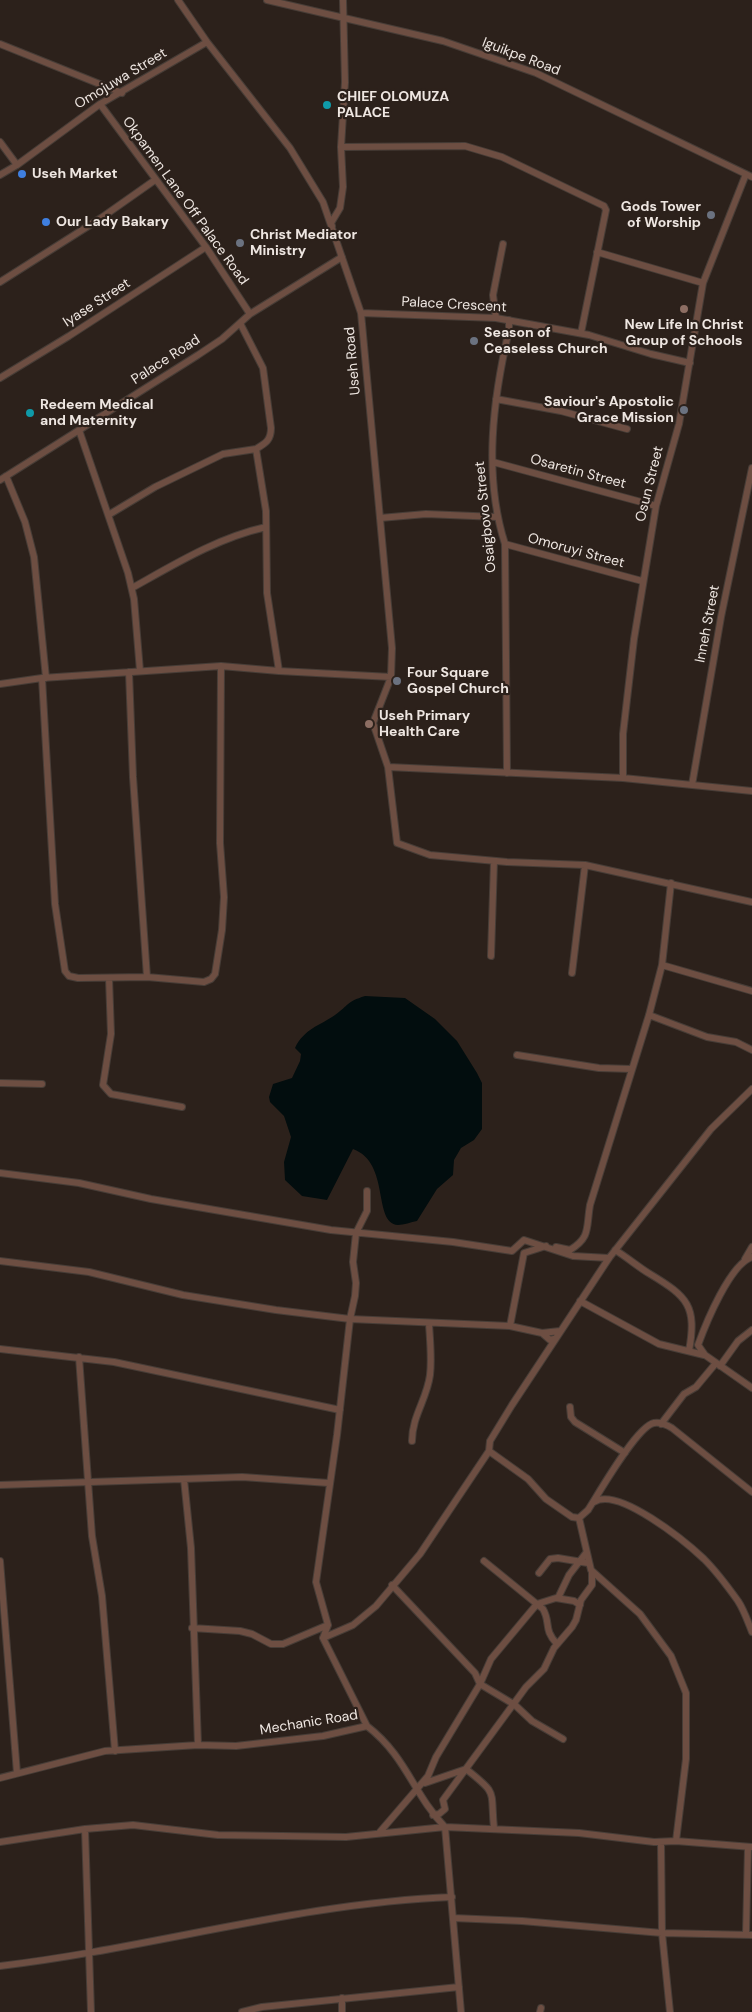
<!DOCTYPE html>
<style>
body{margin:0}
canvas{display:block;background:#2c211b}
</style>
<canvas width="752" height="2012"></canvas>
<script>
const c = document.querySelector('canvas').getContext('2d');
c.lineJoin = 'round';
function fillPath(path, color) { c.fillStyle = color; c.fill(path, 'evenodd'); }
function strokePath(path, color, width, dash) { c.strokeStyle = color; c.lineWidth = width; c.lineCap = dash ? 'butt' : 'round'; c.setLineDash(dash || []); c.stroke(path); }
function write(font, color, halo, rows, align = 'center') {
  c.font = font + ' "DM Sans",sans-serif'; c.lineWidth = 4.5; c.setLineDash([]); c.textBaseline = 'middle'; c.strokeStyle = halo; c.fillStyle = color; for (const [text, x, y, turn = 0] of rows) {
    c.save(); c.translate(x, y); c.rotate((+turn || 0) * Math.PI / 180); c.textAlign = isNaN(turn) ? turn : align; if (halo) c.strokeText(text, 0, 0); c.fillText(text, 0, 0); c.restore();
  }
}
const water = new Path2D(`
 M365,996L405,998L435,1019L457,1041L477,1073L482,1083V1129L474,1140L461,1148L454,1160L453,1175L437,1189L417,1221C411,1222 404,1225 398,1225C372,1223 391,1163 353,1149L327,1200L302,1196L285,1180L284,1162L291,1137L284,1116L270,1102L269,1097L273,1084L292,1078L300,1061L301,1054L295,1048C304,1029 319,1026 335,1015C349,1005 346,1002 365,996Z`);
const minor = new Path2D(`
 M178,0L207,42L290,148L323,202L361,313L392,648L391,677L373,723L388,767L397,843L430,855L507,862L585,865L752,902
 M267,0L443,41L536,73L752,177
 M0,44L122,93
 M100,104L206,247L250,314
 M0,142L17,165
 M341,147L465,146L502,157L604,206L606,210L581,333
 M0,175L17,165L100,104L207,42
 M332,226L331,223L340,208L343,187L341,147L345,82L343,0
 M597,252L703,283
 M0,282L101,218L155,180
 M361,313L496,318L589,335L651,354L690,363
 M496,318L493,295L503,244
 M240,323L263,368L271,428C271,440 266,443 256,449
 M0,378L69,336L206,247
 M496,399L561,411L627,429
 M79,430L128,573L134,599L140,671
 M493,462L656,506
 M6,476L25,522L34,557L46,678
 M0,480L198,355L222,339L250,314L342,257L341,255
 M110,514L155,487L223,454L256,449L266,511L267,593L279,671L391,677
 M380,518L426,514L497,517
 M505,544L642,581
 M132,588C175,564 217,538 266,527
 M129,672L133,777L147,977
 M42,678L55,904L65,971L69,976L78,978L147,977L204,982L211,979L215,974L222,930L224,897L220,843L221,666
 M0,684L42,678L221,666L279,671
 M388,767L623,778L752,791
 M507,773L505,544C483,475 493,399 509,330V320
 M623,778V734L634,639L656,506L679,424L703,283L746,174
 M692,785L721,617L752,468
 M491,956L494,861
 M662,965L752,991
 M572,973L585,865
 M109,978L111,1034L103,1085L111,1094L182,1107
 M649,1015L707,1037L736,1042L752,1050
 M517,1055L599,1068L632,1069
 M0,1083L42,1084
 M0,1173L79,1183L151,1199L331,1230L453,1242L512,1251L524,1240L573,1256L609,1258
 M367,1191V1211L356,1233L353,1262L356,1283L355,1296L350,1319L337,1435L316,1582L328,1625L323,1638L367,1726
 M556,1247L570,1250C591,1237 586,1228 590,1205L649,1015L662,965L671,883
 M615,1250C627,1257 638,1267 650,1274C688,1297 697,1306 689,1351
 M752,1257C730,1264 706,1323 698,1345L705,1355L752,1388
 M745,1259L752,1247
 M0,1261L89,1272L183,1295L276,1310L350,1319L510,1326L542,1333L550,1340L554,1339
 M580,1301L659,1344L704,1355
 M510,1326L524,1253L546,1246
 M542,1333L560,1331
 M0,1349L114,1362L340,1410
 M79,1357L92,1536L102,1596L115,1751
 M720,1366L738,1341L752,1330
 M570,1407L571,1417L575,1422L625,1453
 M661,1424L684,1394L696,1387L716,1363
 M412,1441C412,1416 427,1399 430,1375C432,1359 430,1340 429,1324
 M489,1451L528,1479L546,1499L572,1517L579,1518L588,1510C599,1493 637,1426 654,1423C660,1422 667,1425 672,1428L752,1492
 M184,1479L191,1548L198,1745
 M0,1485L242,1477L329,1483
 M594,1502C618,1486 686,1542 704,1559C716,1571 728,1587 738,1601C744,1610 748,1622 752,1632
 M579,1518L591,1570L640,1614L671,1656L686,1693V1759L676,1841
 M0,1561L17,1773
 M484,1561L543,1609C551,1623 543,1629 557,1644
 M539,1573L550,1559L558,1558L588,1563
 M392,1585L475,1673L480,1684L515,1705L532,1721L563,1739
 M558,1598L569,1575L586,1553
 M192,1628L240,1631L252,1634L271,1644H283L328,1625
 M323,1638L353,1625L376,1606L420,1554L489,1451L490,1441L512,1405L609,1258L711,1129L752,1089
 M0,1778L105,1751L198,1745L236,1746L323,1736L367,1726C407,1757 413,1794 445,1827L579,1833L654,1842L676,1841L752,1847
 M425,1783L466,1769C499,1795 490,1790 494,1828
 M433,1815L439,1814L445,1809L443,1800L526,1687L544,1669L554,1648L572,1627L576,1620L581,1600L592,1585V1571
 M85,1829L91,2012
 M379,1833L428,1776L436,1757L480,1684L491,1659L537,1604L556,1598L574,1601L580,1605
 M0,1842L85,1829L133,1825L218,1835L346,1837L445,1827L461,2012
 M661,1842L662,1933L670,2012
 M453,1918L522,1921L662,1933L752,1935
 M746,1935L748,1847
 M0,1966C152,1948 299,1903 452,1897
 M342,1998V2012
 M242,2012L262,2007L459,1987
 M540,2012L541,2008`);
const markers = [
 [327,105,5,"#0f9aa8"],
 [22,174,5,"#3f7fe0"],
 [711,215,5,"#6b7280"],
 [46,222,5,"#3f7fe0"],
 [240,243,5,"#6b7280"],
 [684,309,5,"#8d6e63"],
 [474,341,5,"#6b7280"],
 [684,410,5,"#6b7280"],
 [30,413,5,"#0f9aa8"],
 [397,681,5,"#6b7280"],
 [369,724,5,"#8d6e63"]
];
const streetNames = [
 ["Iguikpe Road",521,57,21],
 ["Omojuwa Street",121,79,-31],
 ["Okpamen Lane Off Palace Road",185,201,54],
 ["Iyase Street",97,303,-33],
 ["Palace Crescent",454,305,3],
 ["Palace Road",166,360,-33],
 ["Useh Road",353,361,-95],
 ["Osaretin Street",578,472,15],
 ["Osun Street",650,484,-76],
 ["Osaigbovo Street",486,517,-96],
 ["Omoruyi Street",576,551,15],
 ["Inneh Street",708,624,-79],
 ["Mechanic Road",309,1723,-9]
];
const poiNames = [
 ["CHIEF OLOMUZA",337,97],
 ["PALACE",337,113],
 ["Useh Market",32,174],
 ["Gods Tower",701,207,"right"],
 ["of Worship",701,223,"right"],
 ["Our Lady Bakary",56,222],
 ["Christ Mediator",250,235],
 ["Ministry",250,251],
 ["New Life In Christ",684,325,"center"],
 ["Group of Schools",684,341,"center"],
 ["Season of",484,333],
 ["Ceaseless Church",484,349],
 ["Saviour's Apostolic",674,402,"right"],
 ["Grace Mission",674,418,"right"],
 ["Redeem Medical",40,405],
 ["and Maternity",40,421],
 ["Four Square",407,673],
 ["Gospel Church",407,689],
 ["Useh Primary",379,716],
 ["Health Care",379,732]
];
fillPath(water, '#020d0e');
strokePath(minor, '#473d37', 8);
strokePath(minor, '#6d4e42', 6);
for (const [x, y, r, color] of markers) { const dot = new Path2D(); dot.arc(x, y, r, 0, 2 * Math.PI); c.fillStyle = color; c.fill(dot); strokePath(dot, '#2c211b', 2); }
write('14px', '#eee6e1', '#2c211b', streetNames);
write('bold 14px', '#eee6e1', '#2c211b', poiNames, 'left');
</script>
